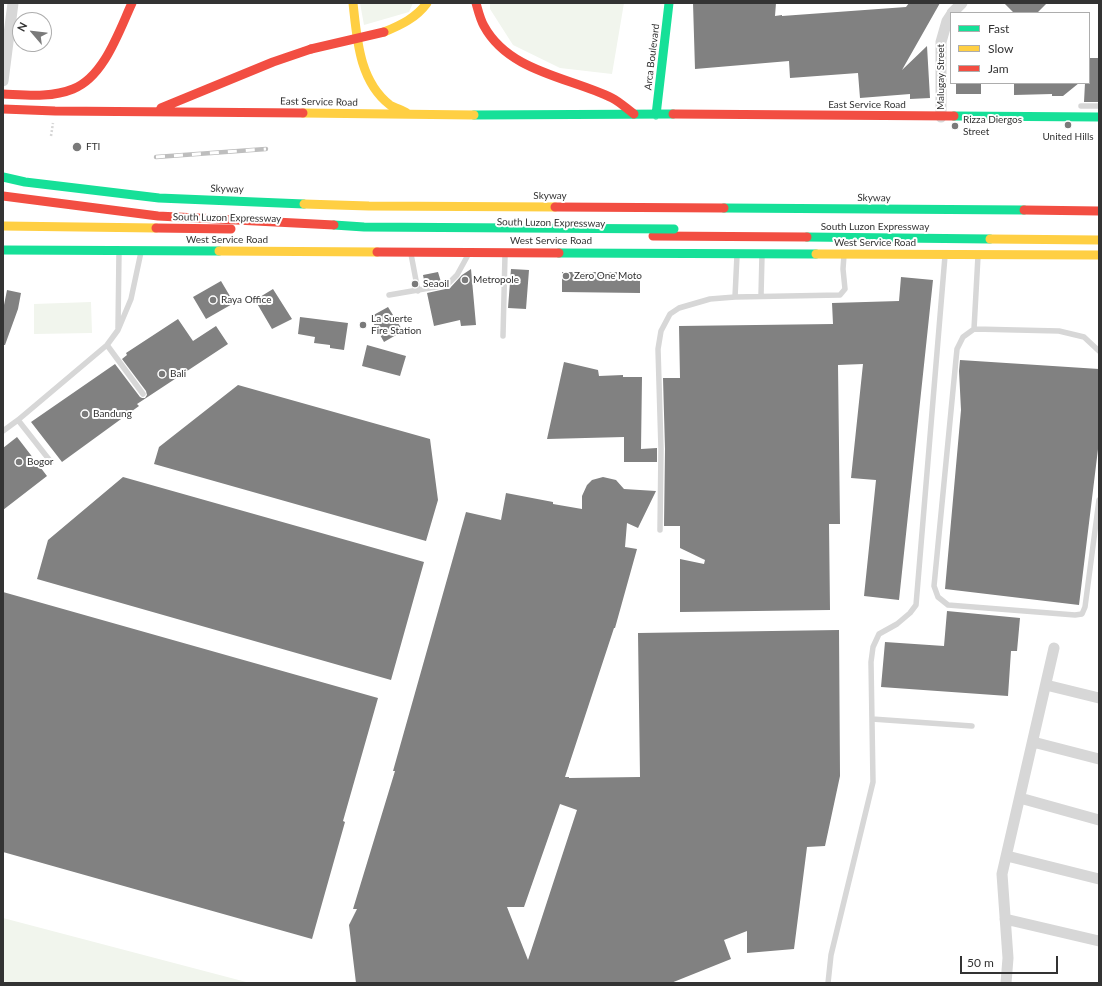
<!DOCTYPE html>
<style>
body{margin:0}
#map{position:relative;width:1102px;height:986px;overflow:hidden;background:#fff;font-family:Lato,sans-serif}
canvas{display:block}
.frame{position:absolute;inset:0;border:4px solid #333;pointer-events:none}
.legend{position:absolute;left:950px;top:12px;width:140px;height:72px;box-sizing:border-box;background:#fff;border:1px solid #adadad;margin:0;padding:5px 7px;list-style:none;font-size:12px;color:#333}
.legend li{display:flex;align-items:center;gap:8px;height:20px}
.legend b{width:20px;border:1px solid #adadad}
.north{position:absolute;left:12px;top:12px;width:40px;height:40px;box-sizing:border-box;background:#fff;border:1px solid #adadad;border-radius:50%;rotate:298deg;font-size:11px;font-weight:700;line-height:16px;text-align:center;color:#333}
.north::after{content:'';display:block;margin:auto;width:14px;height:18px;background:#7a7a7a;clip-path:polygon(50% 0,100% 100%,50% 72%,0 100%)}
.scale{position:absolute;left:960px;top:956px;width:98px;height:18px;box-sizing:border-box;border:2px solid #333;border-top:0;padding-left:5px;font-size:12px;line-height:14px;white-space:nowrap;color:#333;-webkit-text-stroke:3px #fff;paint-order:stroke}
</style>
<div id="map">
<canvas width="1102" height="986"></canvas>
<div class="frame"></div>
<ul class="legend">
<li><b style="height:5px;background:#16e098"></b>Fast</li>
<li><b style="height:5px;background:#ffcf43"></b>Slow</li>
<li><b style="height:5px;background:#f24e42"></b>Jam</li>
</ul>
<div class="north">N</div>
<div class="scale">50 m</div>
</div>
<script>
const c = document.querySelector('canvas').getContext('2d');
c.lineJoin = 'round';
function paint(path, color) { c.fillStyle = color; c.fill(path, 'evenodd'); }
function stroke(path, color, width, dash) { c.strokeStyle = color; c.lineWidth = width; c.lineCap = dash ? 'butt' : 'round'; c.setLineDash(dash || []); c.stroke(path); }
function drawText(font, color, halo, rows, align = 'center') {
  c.font = font + ' Lato,sans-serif'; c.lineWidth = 4; c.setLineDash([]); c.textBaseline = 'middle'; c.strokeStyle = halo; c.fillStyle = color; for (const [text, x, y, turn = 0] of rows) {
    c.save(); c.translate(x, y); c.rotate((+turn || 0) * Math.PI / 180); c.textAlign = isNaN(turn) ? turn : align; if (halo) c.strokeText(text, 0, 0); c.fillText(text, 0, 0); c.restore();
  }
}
paint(new Path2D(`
 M 360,3 L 413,3 L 409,12 L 364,25 Z
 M 490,3 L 624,3 L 612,74 L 560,68 L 513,45 L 490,9 Z
 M 91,302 L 92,333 L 34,334 L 34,304 Z
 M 3,918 L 250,983 L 3,983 Z`), '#f1f5ed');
paint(new Path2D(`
 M 693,3 L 776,3 L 775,16 L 782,15 L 782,16 L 906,7 L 909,3 L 940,3 L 902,70 L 927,46 L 930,98 L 910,99 L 910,94 L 860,98 L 858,73 L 790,78 L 789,61 L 695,69 Z
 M 1004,3 L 1047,3 L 1037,13 L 1014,13 Z
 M 1089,58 L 1099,58 L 1099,102 L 1084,102 L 1085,83 L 1089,83 Z
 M 956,83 L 981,83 L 981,94 L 956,94 Z
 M 1014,83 L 1079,83 L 1063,96 L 1052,96 L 1052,94 L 1014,95 Z
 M 471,269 L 476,325 L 461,326 L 460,320 L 434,326 L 427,293 L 450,288 L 462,275 Z
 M 511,269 L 529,270 L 526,309 L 508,308 Z
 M 438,272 L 441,282 L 425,285 L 423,275 Z
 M 562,272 L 640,272 L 640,293 L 562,292 Z
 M 901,277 L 933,280 L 899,600 L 864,596 L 876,480 L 851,478 L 863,364 L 838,365 L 840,524 L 829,524 L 830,610 L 680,612 L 680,559 L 704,564 L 705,560 L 680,548 L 680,526 L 664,526 L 665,449 L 663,378 L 680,378 L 679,326 L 833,324 L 832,303 L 899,301 Z
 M 221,281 L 234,303 L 206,319 L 193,297 Z
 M 273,289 L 292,319 L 272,329 L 255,300 Z
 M 7,290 L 21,293 L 18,309 L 5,345 L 3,345 L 3,310 Z
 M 388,307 L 403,331 L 384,342 L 370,317 Z
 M 300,317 L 348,323 L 344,350 L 330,348 L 330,345 L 314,343 L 315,337 L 298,334 Z
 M 178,319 L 193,341 L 216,326 L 228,344 L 137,404 L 139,406 L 62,462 L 31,422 L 115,364 L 140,397 L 142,398 L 145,398 L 147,395 L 146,391 L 122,359 L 127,355 L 126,353 Z
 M 367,345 L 406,356 L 400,376 L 362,366 Z
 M 960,360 L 1099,369 L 1099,441 L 1079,605 L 945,589 L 961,410 L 959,371 Z
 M 564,362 L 598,370 L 599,376 L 623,375 L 623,377 L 642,377 L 641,449 L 657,448 L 657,462 L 624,462 L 624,437 L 547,439 Z
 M 238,385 L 430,439 L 438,500 L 426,541 L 154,464 L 159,447 Z
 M 17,437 L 47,476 L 3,510 L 3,448 Z
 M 123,477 L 424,562 L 391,680 L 37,579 L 48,540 Z
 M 603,477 L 616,480 L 624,489 L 656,491 L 638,528 L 627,523 L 625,547 L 637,549 L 615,628 L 614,628 L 565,777 L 569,777 L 569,778 L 640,777 L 638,633 L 839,630 L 840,776 L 825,846 L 807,847 L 794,949 L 747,953 L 747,931 L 724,940 L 731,959 L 671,983 L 356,983 L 349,925 L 357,909 L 353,909 L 395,771 L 393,771 L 466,512 L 501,520 L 506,493 L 553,502 L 553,504 L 582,509 L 582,496 L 587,485 L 592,480 ZM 560,804 L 577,810 L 528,960 L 507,907 L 524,907 Z
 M 3,592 L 378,698 L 343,821 L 345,822 L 312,939 L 3,852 Z
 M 947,611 L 1020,618 L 1017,651 L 1011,651 L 1008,696 L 881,687 L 885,642 L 944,646 Z`), '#818181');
stroke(new Path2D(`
 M 51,136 L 53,123`), '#d6d6d6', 2.5, [2, 2]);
stroke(new Path2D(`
 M 1081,106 L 1099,106
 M 411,254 L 418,291
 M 389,295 L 447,285 L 457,275 L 468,255
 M 761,296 L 762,255
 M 735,297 L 737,255
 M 118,328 L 119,252
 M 974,329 L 978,256
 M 503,336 L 505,255
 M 107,345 L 143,394
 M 1099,351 L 1084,337 L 1059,331 L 974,329 L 963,337 L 957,349 L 934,586 L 938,597 L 948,605 L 1075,615 L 1082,614 L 1085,607 L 1099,500
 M 18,420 L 51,462
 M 3,431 L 18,420 L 107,345 L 118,330 L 131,299 L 141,252
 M 660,530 L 661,449 L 658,349 L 661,331 L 670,314 L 679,308 L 710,299 L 735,297 L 840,295 L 845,289 L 843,269 L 844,255
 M 872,719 L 972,726
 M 828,983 L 831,955 L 873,782 L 871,662 L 873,647 L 879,634 L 897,624 L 910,613 L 916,605 L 945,256`), '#d7d7d7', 5.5);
stroke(new Path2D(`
 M 952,13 L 962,3
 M 3,81 L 13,3
 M 941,117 L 941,42 L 947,21 L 951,15
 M 1046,685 L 1099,698
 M 1033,742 L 1099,759
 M 1020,798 L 1099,820
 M 1007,856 L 1099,879
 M 1005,919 L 1099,941
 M 1006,983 L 1008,958 L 1002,874 L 1054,648`), '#d7d7d7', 11);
stroke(new Path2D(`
 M 474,115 L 673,114
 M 656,115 L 669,3
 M 954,116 L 1099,117
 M 807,237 L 990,239
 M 3,250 L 219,251
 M 559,253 L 816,254`), '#16e098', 9);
stroke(new Path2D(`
 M 353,3 C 357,39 359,81 390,105 C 395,108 402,110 407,113
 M 384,32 C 401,25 416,18 427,3
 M 303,113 L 474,115
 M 3,226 L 156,228
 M 990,239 L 1099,240
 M 219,251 L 377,252
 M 816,254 L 1099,255`), '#ffcf43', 9);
stroke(new Path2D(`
 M 476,3 C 478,10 480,19 484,26 C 509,72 569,77 612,98 C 620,102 627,109 634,114
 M 3,94 C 26,95 51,98 73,89 C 104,77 119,31 132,3
 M 161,108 L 273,62 L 311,49
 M 3,109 L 55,111 L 303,113
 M 673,114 L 954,116
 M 156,228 L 231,229
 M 653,236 L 807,237
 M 377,252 L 559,253`), '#f24e42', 9);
const rail = new Path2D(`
 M 156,157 L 266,149`);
stroke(rail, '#bebebe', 4.5);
stroke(rail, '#fff', 3, [9]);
stroke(new Path2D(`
 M 3,177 L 25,182 L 159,198 L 304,204
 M 724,208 L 1024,210
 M 334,225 L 364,227 L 674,229`), '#16e098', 9);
stroke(new Path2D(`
 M 304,204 L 369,206 L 555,207`), '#ffcf43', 9);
stroke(new Path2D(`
 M 311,49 L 384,32
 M 3,196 L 158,216 L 334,225
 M 555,207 L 724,208
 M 1024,210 L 1099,211`), '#f24e42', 9);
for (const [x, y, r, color] of [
 [1068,125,4,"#7a7a7a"],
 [955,126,4,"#7a7a7a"],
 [77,147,5,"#7a7a7a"],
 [566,276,4,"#7a7a7a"],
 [465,280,4,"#7a7a7a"],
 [415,284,4,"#7a7a7a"],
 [213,300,4,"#7a7a7a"],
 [363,325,4,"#7a7a7a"],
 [162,374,4,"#7a7a7a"],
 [85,414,4,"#7a7a7a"],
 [19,462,4,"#7a7a7a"]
]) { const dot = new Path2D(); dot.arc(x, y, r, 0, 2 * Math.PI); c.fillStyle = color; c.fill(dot); stroke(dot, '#fff', 1.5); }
drawText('10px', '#333', '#fff', [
 ["Arca Boulevard",652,57,-83],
 ["Malugay Street",941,77,-90],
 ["East Service Road",319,102,1],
 ["East Service Road",867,105],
 ["Skyway",227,189,2],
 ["Skyway",550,196],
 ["Skyway",874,198,1],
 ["South Luzon Expressway",227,218,1],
 ["South Luzon Expressway",551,223,1],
 ["South Luzon Expressway",875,227],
 ["West Service Road",227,240],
 ["West Service Road",551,241],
 ["West Service Road",875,243]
]);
drawText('10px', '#333', '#fff', [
 ["Rizza Diergos",963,120],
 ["Street",963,132],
 ["United Hills",1068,137,"center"],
 ["FTI",86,147],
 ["Zero One Moto",574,276],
 ["Metropole",473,280],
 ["Seaoil",423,284],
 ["Raya Office",221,300],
 ["La Suerte",371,319],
 ["Fire Station",371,331],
 ["Bali",170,374],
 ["Bandung",93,414],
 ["Bogor",27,462]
], 'left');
</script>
